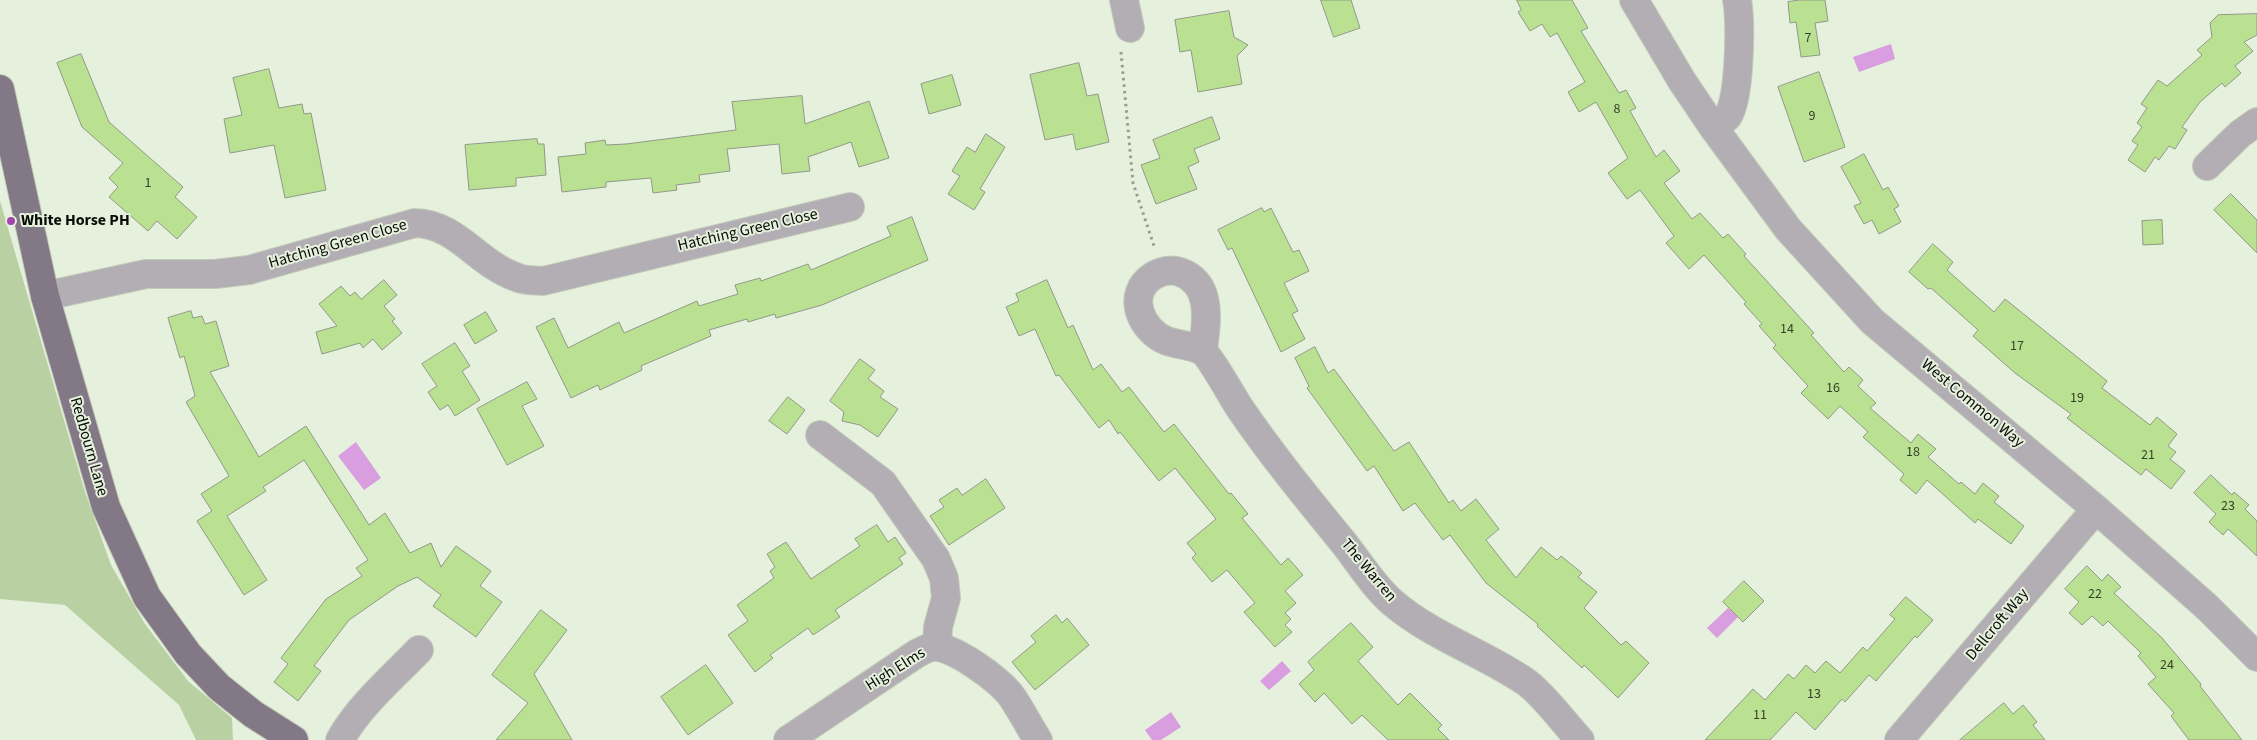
<!DOCTYPE html>
<style>
body{margin:0}
canvas{display:block;background:#e6f1dd}
</style>
<canvas width="2257" height="740"></canvas>
<script>
const c = document.querySelector('canvas').getContext('2d');
c.lineJoin = 'round';
function paint(path, color) { c.fillStyle = color; c.fill(path, 'evenodd'); }
function stroke(path, color, width, dash) { c.strokeStyle = color; c.lineWidth = width; c.lineCap = dash ? 'butt' : 'round'; c.setLineDash(dash || []); c.stroke(path); }
function drawText(font, color, halo, rows, align = 'center') {
  c.font = font + ' "Source Sans 3",sans-serif'; c.lineWidth = 4; c.setLineDash([]); c.textBaseline = 'middle'; c.strokeStyle = halo; c.fillStyle = color; for (const [text, x, y, turn = 0] of rows) {
    c.save(); c.translate(x, y); c.rotate((+turn || 0) * Math.PI / 180); c.textAlign = isNaN(turn) ? turn : align; if (halo) c.strokeText(text, 0, 0); c.fillText(text, 0, 0); c.restore();
  }
}
paint(new Path2D(`
 M 0,201 L 85,492 L 111,565 L 145,624 L 188,681 L 232,718 L 233,740 L 196,740 L 179,705 L 65,605 L 0,599 Z`), '#b9d0a3');
paint(new Path2D(`
 M 1891,44 L 1895,59 L 1859,72 L 1853,57 Z
 M 356,442 L 381,478 L 364,490 L 338,456 Z
 M 1728,608 L 1738,617 L 1717,638 L 1707,628 Z
 M 1282,661 L 1291,671 L 1269,690 L 1260,681 Z
 M 1171,712 L 1181,727 L 1161,740 L 1152,740 L 1145,730 Z`), '#d89ee0');
const building = new Path2D(`
 M 1321,0 L 1351,0 L 1360,28 L 1334,37 Z
 M 1517,0 L 1572,0 L 1588,28 L 1581,31 L 1619,93 L 1626,90 L 1636,108 L 1630,111 L 1656,157 L 1664,150 L 1680,171 L 1664,183 L 1692,219 L 1700,213 L 1723,238 L 1728,234 L 1746,254 L 1744,256 L 1814,333 L 1811,335 L 1844,372 L 1849,367 L 1863,380 L 1858,386 L 1876,403 L 1870,408 L 1911,443 L 1918,434 L 1936,449 L 1928,457 L 1959,484 L 1961,482 L 1975,494 L 1983,483 L 1999,496 L 1994,502 L 2024,526 L 2011,544 L 1978,519 L 1975,523 L 1927,480 L 1916,494 L 1900,480 L 1904,474 L 1863,437 L 1868,432 L 1840,406 L 1828,419 L 1801,393 L 1808,386 L 1773,348 L 1776,345 L 1759,326 L 1762,324 L 1744,304 L 1746,302 L 1704,255 L 1689,269 L 1666,243 L 1674,236 L 1640,190 L 1627,199 L 1608,173 L 1628,158 L 1596,102 L 1579,112 L 1568,92 L 1585,82 L 1557,33 L 1550,37 L 1542,24 L 1530,31 L 1518,12 L 1521,10 Z
 M 1800,0 L 1825,0 L 1828,21 L 1815,23 L 1820,55 L 1801,57 L 1796,22 L 1790,23 L 1788,2 Z
 M 1229,11 L 1234,37 L 1248,45 L 1237,56 L 1242,84 L 1198,92 L 1191,50 L 1180,52 L 1175,20 Z
 M 2257,14 L 2257,35 L 2244,42 L 2253,51 L 2235,66 L 2241,73 L 2225,87 L 2222,83 L 2200,102 L 2182,127 L 2187,130 L 2175,149 L 2169,146 L 2159,160 L 2155,157 L 2145,172 L 2128,160 L 2138,145 L 2132,141 L 2142,127 L 2137,123 L 2147,108 L 2141,104 L 2158,80 L 2167,86 L 2202,55 L 2197,50 L 2212,37 L 2210,23 L 2218,15 Z
 M 81,54 L 109,122 L 183,187 L 175,197 L 197,217 L 177,239 L 157,221 L 148,231 L 109,197 L 118,187 L 109,178 L 123,163 L 82,127 L 57,63 Z
 M 1079,63 L 1087,96 L 1098,94 L 1109,142 L 1076,150 L 1073,134 L 1045,140 L 1030,75 Z
 M 269,69 L 279,108 L 302,104 L 304,114 L 311,113 L 326,190 L 285,198 L 274,145 L 230,153 L 224,119 L 242,115 L 233,78 Z
 M 1819,72 L 1845,147 L 1804,162 L 1778,87 Z
 M 952,75 L 961,105 L 929,114 L 921,84 Z
 M 802,96 L 805,124 L 869,101 L 889,158 L 859,167 L 851,142 L 808,157 L 810,171 L 782,174 L 779,144 L 727,149 L 730,171 L 699,175 L 700,182 L 676,185 L 677,190 L 653,193 L 651,178 L 606,182 L 606,187 L 562,192 L 558,157 L 586,154 L 585,143 L 605,140 L 606,145 L 626,144 L 736,130 L 732,102 Z
 M 1212,117 L 1220,139 L 1194,149 L 1199,162 L 1188,167 L 1197,189 L 1156,204 L 1141,165 L 1160,158 L 1153,140 Z
 M 986,134 L 1005,147 L 980,189 L 985,192 L 974,210 L 948,194 L 960,176 L 952,171 L 967,147 L 975,152 Z
 M 537,139 L 538,144 L 544,144 L 546,175 L 516,178 L 516,186 L 469,190 L 465,145 Z
 M 1864,154 L 1883,190 L 1888,187 L 1899,206 L 1894,209 L 1901,222 L 1879,234 L 1872,220 L 1864,224 L 1854,206 L 1861,203 L 1841,167 Z
 M 2231,194 L 2257,220 L 2257,253 L 2214,210 Z
 M 1262,208 L 1264,212 L 1271,208 L 1293,252 L 1299,250 L 1309,271 L 1284,283 L 1298,311 L 1292,314 L 1305,339 L 1281,352 L 1232,248 L 1228,250 L 1218,230 Z
 M 912,217 L 928,260 L 822,305 L 776,318 L 775,314 L 748,322 L 747,319 L 709,330 L 711,336 L 641,366 L 642,370 L 600,390 L 598,385 L 571,398 L 536,327 L 554,318 L 568,348 L 619,322 L 624,333 L 697,301 L 699,306 L 738,294 L 735,285 L 760,278 L 761,281 L 808,264 L 811,270 L 891,236 L 887,227 Z
 M 2162,220 L 2163,244 L 2143,245 L 2142,221 Z
 M 1933,244 L 1953,262 L 1947,270 L 1994,312 L 2005,299 L 2107,381 L 2102,388 L 2150,425 L 2157,417 L 2177,434 L 2168,446 L 2176,452 L 2170,459 L 2185,471 L 2171,489 L 2146,469 L 2141,475 L 2067,418 L 2071,414 L 2015,373 L 1973,336 L 1978,330 L 1931,288 L 1928,289 L 1909,272 Z
 M 384,280 L 397,295 L 384,306 L 395,319 L 392,321 L 402,333 L 382,350 L 373,339 L 363,348 L 360,343 L 322,354 L 316,332 L 337,326 L 319,304 L 341,286 L 350,296 L 355,292 L 361,299 Z
 M 1047,280 L 1068,328 L 1073,325 L 1093,370 L 1101,364 L 1122,392 L 1129,387 L 1164,432 L 1174,424 L 1229,494 L 1231,493 L 1248,514 L 1242,518 L 1281,565 L 1288,558 L 1303,575 L 1285,591 L 1296,603 L 1285,613 L 1291,619 L 1285,625 L 1292,632 L 1275,647 L 1244,612 L 1255,603 L 1227,570 L 1212,582 L 1192,558 L 1196,554 L 1187,543 L 1216,519 L 1175,468 L 1159,481 L 1120,432 L 1118,434 L 1109,420 L 1099,428 L 1059,375 L 1056,376 L 1035,329 L 1019,336 L 1006,307 L 1019,301 L 1016,294 Z
 M 191,311 L 193,318 L 202,316 L 205,324 L 216,321 L 229,366 L 210,372 L 259,457 L 306,426 L 369,525 L 385,513 L 410,553 L 431,543 L 441,567 L 456,546 L 491,571 L 480,586 L 502,602 L 476,637 L 433,606 L 441,595 L 417,577 L 398,586 L 349,620 L 314,666 L 321,671 L 298,701 L 274,682 L 288,664 L 281,658 L 326,599 L 362,576 L 356,568 L 368,560 L 304,460 L 263,487 L 266,491 L 227,516 L 267,580 L 244,595 L 197,521 L 212,511 L 201,494 L 229,476 L 186,402 L 195,396 L 184,356 L 180,358 L 168,318 Z
 M 486,312 L 497,331 L 475,344 L 464,325 Z
 M 455,343 L 470,366 L 462,371 L 480,400 L 455,416 L 448,405 L 440,410 L 428,392 L 437,386 L 422,364 Z
 M 1315,347 L 1328,373 L 1334,369 L 1394,451 L 1409,442 L 1449,503 L 1453,500 L 1461,511 L 1476,499 L 1499,529 L 1486,540 L 1516,578 L 1541,547 L 1557,560 L 1561,556 L 1582,573 L 1578,577 L 1597,592 L 1584,608 L 1621,645 L 1626,641 L 1649,663 L 1618,698 L 1584,665 L 1582,668 L 1537,626 L 1538,624 L 1486,583 L 1450,535 L 1443,540 L 1415,503 L 1403,511 L 1374,466 L 1367,471 L 1307,388 L 1309,386 L 1295,358 Z
 M 860,359 L 875,370 L 868,379 L 884,391 L 880,397 L 898,409 L 878,437 L 860,425 L 842,421 L 844,412 L 830,401 Z
 M 527,382 L 537,399 L 522,406 L 544,446 L 507,465 L 477,409 Z
 M 788,397 L 805,410 L 787,434 L 769,421 Z
 M 2211,475 L 2232,495 L 2234,492 L 2249,505 L 2245,509 L 2257,521 L 2257,556 L 2228,529 L 2223,535 L 2209,522 L 2216,514 L 2194,493 Z
 M 986,479 L 1005,508 L 949,545 L 930,516 L 944,507 L 939,500 L 957,488 L 962,495 Z
 M 877,525 L 888,542 L 895,537 L 906,553 L 899,558 L 903,564 L 835,610 L 840,617 L 813,635 L 808,628 L 770,655 L 773,658 L 755,672 L 728,635 L 748,621 L 737,605 L 774,578 L 770,571 L 775,567 L 767,554 L 786,542 L 811,579 L 860,546 L 855,539 Z
 M 2087,566 L 2102,581 L 2108,574 L 2121,587 L 2114,593 L 2162,638 L 2201,684 L 2200,686 L 2242,740 L 2189,740 L 2171,716 L 2174,713 L 2148,684 L 2156,677 L 2138,656 L 2141,653 L 2108,621 L 2103,626 L 2092,616 L 2082,625 L 2069,613 L 2079,602 L 2065,589 Z
 M 1744,581 L 1764,601 L 1743,622 L 1723,602 Z
 M 1906,597 L 1933,620 L 1917,638 L 1915,636 L 1876,681 L 1869,675 L 1845,702 L 1842,699 L 1815,730 L 1796,712 L 1770,740 L 1705,740 L 1753,689 L 1765,700 L 1788,674 L 1794,679 L 1806,665 L 1815,673 L 1826,661 L 1840,673 L 1863,647 L 1867,651 L 1895,619 L 1890,615 Z
 M 541,610 L 567,630 L 534,674 L 572,740 L 496,740 L 528,703 L 492,675 Z
 M 1056,615 L 1062,623 L 1067,618 L 1089,645 L 1035,690 L 1012,662 L 1036,642 L 1031,636 Z
 M 1351,623 L 1373,647 L 1358,661 L 1398,705 L 1410,693 L 1442,725 L 1438,729 L 1449,740 L 1388,740 L 1362,715 L 1352,724 L 1324,693 L 1315,702 L 1299,684 L 1314,670 L 1308,662 Z
 M 706,665 L 733,703 L 688,735 L 661,697 Z
 M 2004,703 L 2013,714 L 2023,705 L 2037,722 L 2033,725 L 2045,740 L 1960,740 Z`);
paint(building, '#bae192');
stroke(building, '#909988', 1);
const minor = new Path2D(`
 M 1124,0 L 1130,28
 M 1634,0 L 1682,81 L 1713,127 L 1788,229 L 1872,321 L 2096,509 L 2207,607 L 2257,657
 M 1713,127 C 1718,124 1725,120 1728,116 C 1740,99 1741,21 1737,0
 M 2207,166 L 2240,134 L 2257,122
 M 45,296 L 146,274 L 215,274 L 249,270 L 415,223 C 457,224 478,264 516,277 C 524,281 533,280 543,281 L 850,207
 M 1203,351 C 1206,323 1214,284 1180,272 C 1171,269 1161,271 1153,276 C 1125,294 1141,331 1167,341 C 1178,345 1192,345 1202,351 C 1209,355 1232,396 1239,407 C 1271,454 1307,498 1343,542 C 1359,562 1374,587 1393,603 C 1433,637 1484,653 1526,682 C 1543,694 1565,724 1580,740
 M 820,435 L 883,483 L 936,559 L 944,578 L 946,598 L 938,627 L 937,647
 M 340,740 C 359,706 392,678 419,650
 M 788,740 L 916,654 C 922,651 930,646 937,647 C 958,650 996,678 1009,693 C 1020,707 1028,725 1038,740
 M 1899,740 L 2096,509`);
const major = new Path2D(`
 M 0,89 L 45,296 L 106,507 L 147,597 L 188,654 L 219,687 L 253,714 L 294,740`);
stroke(minor, '#c3ccbb', 30);
stroke(major, '#c3ccbb', 30);
stroke(new Path2D(`
 M 1121,52 L 1133,183 L 1155,249`), '#959d8e', 3, [2.5, 4]);
stroke(minor, '#b3adb4', 28);
stroke(major, '#837885', 28);
for (const [x, y, r, color] of [
 [11,221,5,"#a245af"]
]) { const dot = new Path2D(); dot.arc(x, y, r, 0, 2 * Math.PI); c.fillStyle = color; c.fill(dot); stroke(dot, '#e6f1dd', 2); }
drawText('14px', '#35412a', null, [
 ["7",1808,39],
 ["8",1617,110],
 ["9",1812,117],
 ["1",148,184],
 ["14",1787,330],
 ["17",2017,347],
 ["16",1833,389],
 ["19",2077,399],
 ["18",1913,453],
 ["21",2148,456],
 ["23",2228,507],
 ["22",2095,595],
 ["24",2167,666],
 ["13",1814,695],
 ["11",1760,716]
]);
drawText('bold 16px', '#090c07', '#e6f1dd', [
 ["White Horse PH",21,221]
], 'left');
drawText('16px', '#090c07', '#e6f1dd', [
 ["Hatching Green Close",748,231,-13],
 ["Hatching Green Close",338,245,-16],
 ["West Common Way",1972,404,40],
 ["Redbourn Lane",88,447,74],
 ["The Warren",1368,571,50],
 ["Dellcroft Way",1998,625,-50],
 ["High Elms",896,670,-32]
]);
</script>
